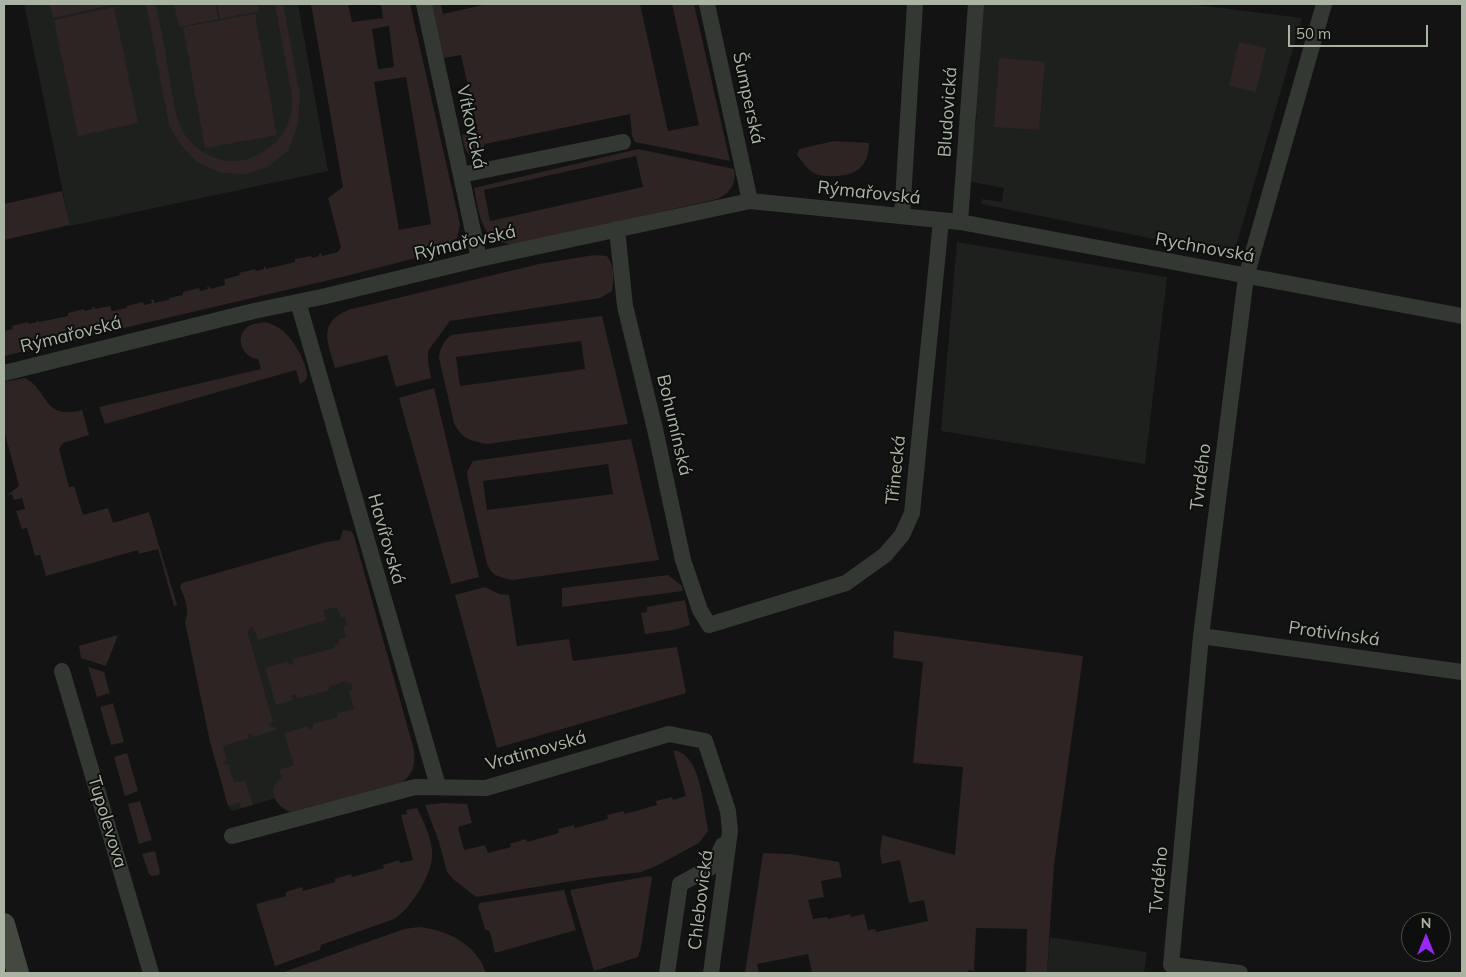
<!DOCTYPE html>
<meta charset="utf-8">
<style>
body{margin:0}
#map{position:relative;width:1466px;height:977px;overflow:hidden;background:#121312;font-family:Mulish,sans-serif}
canvas{display:block}
.frame{position:absolute;inset:0;border:5px solid #aab4a3;pointer-events:none}
.north{position:absolute;left:1401px;top:912px;width:50px;height:50px;box-sizing:border-box;background:#0d0e0d;border:1px solid #4c5049;border-radius:50%;rotate:0deg;font-size:14px;font-weight:700;line-height:20px;text-align:center;color:#aab4a3}
.north::after{content:'';display:block;margin:auto;width:18px;height:22px;background:#9927f6;clip-path:polygon(50% 0,100% 100%,50% 72%,0 100%)}
.scale{position:absolute;left:1288px;top:25px;width:140px;height:22px;box-sizing:border-box;border:2px solid #aab4a3;border-top:0;padding-left:6px;font-size:15px;line-height:18px;white-space:nowrap;color:#aab4a3;-webkit-text-stroke:4px #0d0e0d;paint-order:stroke}
</style>
<div id="map">
<canvas width="1466" height="977"></canvas>
<div class="frame"></div>
<div class="north">N</div>
<div class="scale">50 m</div>
</div>
<script>
const c = document.querySelector('canvas').getContext('2d');
c.lineJoin = 'round';
function paint(path, color) { c.fillStyle = color; c.fill(path, 'evenodd'); }
function stroke(path, color, width, dash) { c.strokeStyle = color; c.lineWidth = width; c.lineCap = dash ? 'butt' : 'round'; c.setLineDash(dash || []); c.stroke(path); }
function drawText(font, color, halo, rows, align = 'center') {
  c.font = font + ' Mulish,sans-serif'; c.lineWidth = 4; c.setLineDash([]); c.textBaseline = 'middle'; c.strokeStyle = halo; c.fillStyle = color; for (const [text, x, y, turn = 0] of rows) {
    c.save(); c.translate(x, y); c.rotate((+turn || 0) * Math.PI / 180); c.textAlign = isNaN(turn) ? turn : align; if (halo) c.strokeText(text, 0, 0); c.fillText(text, 0, 0); c.restore();
  }
}
paint(new Path2D(`
 M 24,4 L 298,4 L 328,171 L 70,226 Z
 M 978,4 L 1189,4 L 1302,18 L 1236,246 L 1227,251 L 1194,247 L 981,204 L 982,199 L 1002,202 L 1004,188 L 967,181 L 977,115 L 971,114 Z
 M 957,242 L 1167,277 L 1145,464 L 941,431 Z
 M 338,578 L 397,762 L 232,811 L 228,806 L 188,615 Z
 M 1050,937 L 1147,952 L 1144,973 L 1047,973 Z`), '#1e201e');
paint(new Path2D(`
 M 50,4 L 115,4 L 53,18 Z
 M 146,4 L 156,4 C 161,27 165,51 169,75 C 173,96 174,122 189,140 C 199,153 222,164 239,161 C 271,155 294,131 292,97 C 291,85 287,72 285,60 C 282,41 278,22 275,4 L 283,4 L 300,95 L 298,123 L 289,150 L 268,167 L 246,174 L 221,173 L 197,162 L 180,144 L 169,125 Z
 M 174,4 L 215,4 L 218,19 L 179,27 Z
 M 217,4 L 258,4 L 259,11 L 220,19 Z
 M 311,4 L 348,4 L 352,22 L 383,18 L 381,4 L 410,4 L 460,224 L 457,238 L 443,251 L 342,277 L 4,356 L 4,331 L 13,329 L 12,326 L 28,322 L 29,324 L 37,322 L 37,320 L 39,322 L 68,316 L 68,313 L 84,309 L 85,311 L 93,309 L 92,307 L 94,307 L 95,309 L 110,306 L 112,311 L 127,308 L 127,306 L 143,302 L 144,305 L 152,303 L 151,300 L 154,300 L 154,303 L 169,300 L 169,298 L 183,295 L 183,292 L 199,288 L 200,291 L 208,289 L 207,287 L 209,286 L 210,289 L 225,285 L 224,276 L 225,279 L 240,275 L 239,273 L 255,269 L 256,271 L 264,269 L 264,267 L 265,266 L 266,269 L 295,262 L 295,259 L 311,256 L 312,258 L 319,256 L 319,254 L 321,253 L 322,256 L 338,252 L 341,247 L 328,198 L 343,187 ZM 389,26 L 394,67 L 378,69 L 372,29 ZM 406,77 L 431,224 L 399,230 L 374,82 Z
 M 432,4 L 441,4 L 443,14 L 487,4 L 640,4 L 668,131 L 699,125 L 672,4 L 694,4 L 730,161 L 635,142 L 632,136 L 630,114 L 485,144 L 480,159 C 466,158 464,146 462,135 L 478,131 L 461,55 L 444,58 Z
 M 114,7 L 138,123 L 78,136 L 54,20 Z
 M 255,14 L 277,135 L 205,148 L 183,27 Z
 M 1239,42 L 1266,48 L 1256,92 L 1229,86 Z
 M 999,58 L 1045,62 L 1039,130 L 994,127 Z
 M 834,141 L 869,143 C 869,167 855,177 831,176 C 827,176 820,176 816,174 C 808,171 802,161 797,155 L 799,149 Z
 M 638,149 L 734,169 C 737,183 730,194 717,199 L 520,244 C 481,247 480,217 474,188 ZM 636,156 L 643,187 L 490,221 L 484,190 Z
 M 62,191 L 70,225 L 4,240 L 4,204 Z
 M 594,255 L 607,256 C 615,267 614,277 612,291 L 600,298 L 450,321 L 428,351 L 428,361 L 431,378 L 396,387 L 387,355 L 335,368 C 328,343 317,323 348,310 L 539,264 Z
 M 602,316 L 628,424 L 487,444 C 472,441 461,439 454,423 L 439,358 C 440,348 443,342 451,335 ZM 581,341 L 585,369 L 460,386 L 456,357 Z
 M 266,322 C 272,324 278,327 283,331 C 293,339 307,363 307,375 C 307,380 304,382 300,384 L 296,370 L 105,424 L 99,407 L 261,369 L 258,359 C 242,358 233,335 249,326 C 254,323 260,323 266,322 Z
 M 24,378 C 49,388 41,421 82,410 L 89,435 L 63,443 L 59,449 L 69,487 L 74,486 L 83,515 L 108,508 L 113,523 L 149,512 L 177,605 L 174,606 L 158,549 L 139,554 L 138,550 L 46,576 L 40,555 L 35,556 L 27,528 L 22,529 L 16,511 L 25,509 L 22,498 L 14,500 L 12,494 L 6,496 L 19,486 L 4,430 L 4,382 Z
 M 434,388 L 479,577 L 451,584 L 399,398 Z
 M 631,439 L 659,560 L 512,580 C 499,577 492,576 487,564 L 468,481 L 467,472 L 473,461 ZM 608,464 L 613,494 L 487,510 L 483,481 Z
 M 343,530 L 351,531 L 354,536 L 414,750 C 415,764 414,772 403,782 L 290,812 C 279,807 273,800 273,788 L 277,781 L 282,778 L 279,770 L 294,765 L 284,733 L 308,726 L 309,729 L 313,729 L 313,724 L 338,717 L 337,713 L 354,709 L 349,691 L 353,689 L 351,683 L 347,684 L 346,681 L 329,686 L 329,690 L 297,699 L 296,695 L 292,695 L 293,700 L 276,705 L 265,668 L 288,661 L 289,665 L 293,664 L 293,659 L 335,648 L 334,641 L 335,645 L 339,644 L 339,639 L 346,637 L 343,626 L 347,625 L 345,617 L 341,618 L 337,607 L 323,610 L 326,620 L 258,640 L 254,628 L 251,627 L 250,629 L 247,630 L 273,722 L 269,723 L 270,727 L 275,727 L 276,730 L 253,737 L 251,733 L 248,734 L 249,738 L 223,746 L 227,760 L 224,761 L 225,765 L 228,764 L 234,783 L 245,780 L 253,805 L 241,808 L 239,802 L 228,806 L 210,742 L 185,622 C 190,610 185,599 180,587 L 182,583 L 326,542 L 340,540 Z
 M 668,575 L 682,586 L 683,591 L 562,607 L 562,588 Z
 M 485,587 L 499,594 L 509,595 L 517,646 L 569,639 L 573,661 L 677,647 L 686,693 L 497,748 L 455,595 Z
 M 685,600 L 690,625 L 674,630 L 645,634 L 641,613 L 647,612 L 647,607 Z
 M 894,631 L 1083,656 L 1054,865 L 1047,973 L 1026,973 L 1027,929 L 976,928 L 974,971 L 968,970 L 968,973 L 812,973 L 808,954 L 757,964 L 759,973 L 745,973 L 763,853 L 791,854 L 839,862 L 842,877 L 821,881 L 824,897 L 808,900 L 813,919 L 827,917 L 828,919 L 850,914 L 851,917 L 864,914 L 868,930 L 875,929 L 876,932 L 928,921 L 924,900 L 909,903 L 900,860 L 882,864 L 880,853 L 882,835 L 955,855 L 963,767 L 913,763 L 923,662 L 893,658 Z
 M 118,635 L 106,666 L 81,658 L 79,646 Z
 M 88,667 L 104,672 L 110,693 L 97,697 Z
 M 113,703 L 124,742 L 111,745 L 100,707 Z
 M 673,750 C 700,753 703,802 707,824 L 708,831 L 699,843 L 658,865 L 641,872 L 590,878 L 476,897 L 453,879 L 447,872 L 439,842 L 425,805 L 443,803 L 467,804 L 472,823 L 458,827 L 464,850 L 485,845 L 488,853 L 511,847 L 510,844 L 526,839 L 527,842 L 559,833 L 558,829 L 574,825 L 575,828 L 608,819 L 607,815 L 623,811 L 625,814 L 657,805 L 656,801 L 672,797 L 673,800 L 686,796 Z
 M 127,753 L 138,791 L 125,796 L 114,757 Z
 M 140,801 L 152,840 L 139,844 L 128,804 Z
 M 417,808 C 423,820 430,835 432,849 C 435,871 412,908 394,919 L 321,945 L 320,950 L 275,966 L 256,904 L 286,896 L 286,892 L 302,887 L 303,891 L 335,882 L 335,879 L 351,874 L 352,877 L 384,868 L 383,865 L 399,860 L 400,863 L 413,860 L 401,815 L 407,814 L 406,810 Z
 M 155,851 L 160,872 L 159,875 L 152,876 L 149,874 L 142,854 Z
 M 650,876 L 652,878 L 641,947 L 638,957 L 594,971 L 570,890 Z
 M 564,890 L 576,930 L 495,953 L 490,932 L 485,929 L 478,906 L 480,903 Z
 M 419,927 C 447,930 477,944 486,973 L 281,973 L 404,929 Z`), '#2e2424');
stroke(new Path2D(`
 M 424,4 L 479,259
 M 707,4 L 750,201
 M 461,175 L 623,142
 M 902,216 L 915,4
 M 960,222 L 976,4
 M 617,229 L 625,306 L 655,429 L 683,560 L 700,610 L 709,625 L 846,583 L 885,555 L 902,535 L 912,513 L 941,221
 M 298,302 L 438,786
 M 4,373 L 254,311 L 326,296 L 479,259 L 750,201 L 960,222 L 1462,316
 M 1201,636 L 1462,672
 M 62,671 L 151,973
 M 232,836 L 415,787 L 486,788 L 669,734 L 705,741 L 728,811 L 730,831 L 711,973
 M 667,973 L 680,884 L 713,866 L 723,845
 M 1240,973 L 1171,965 L 1173,943 L 1201,636 L 1246,277 L 1324,4`), '#343833', 16);
stroke(new Path2D(`
 M 4,924 L 18,973`), '#434841', 22);
drawText('18px', '#aab4a3', '#0d0e0d', [
 ["Šumperská",748,98,78],
 ["Bludovická",948,112,-86],
 ["Vítkovická",471,127,78],
 ["Rýmařovská",869,193,6],
 ["Rýmařovská",465,243,-13],
 ["Rychnovská",1205,248,10],
 ["Rýmařovská",71,335,-14],
 ["Bohumínská",674,425,77],
 ["Třinecká",896,470,-84],
 ["Tvrdého",1201,477,-83],
 ["Havířovská",386,539,74],
 ["Protivínská",1334,634,8],
 ["Vratimovská",536,751,-16],
 ["Tupolevova",107,822,73],
 ["Tvrdého",1159,880,-85],
 ["Chlebovická",701,900,-83]
]);
</script>
